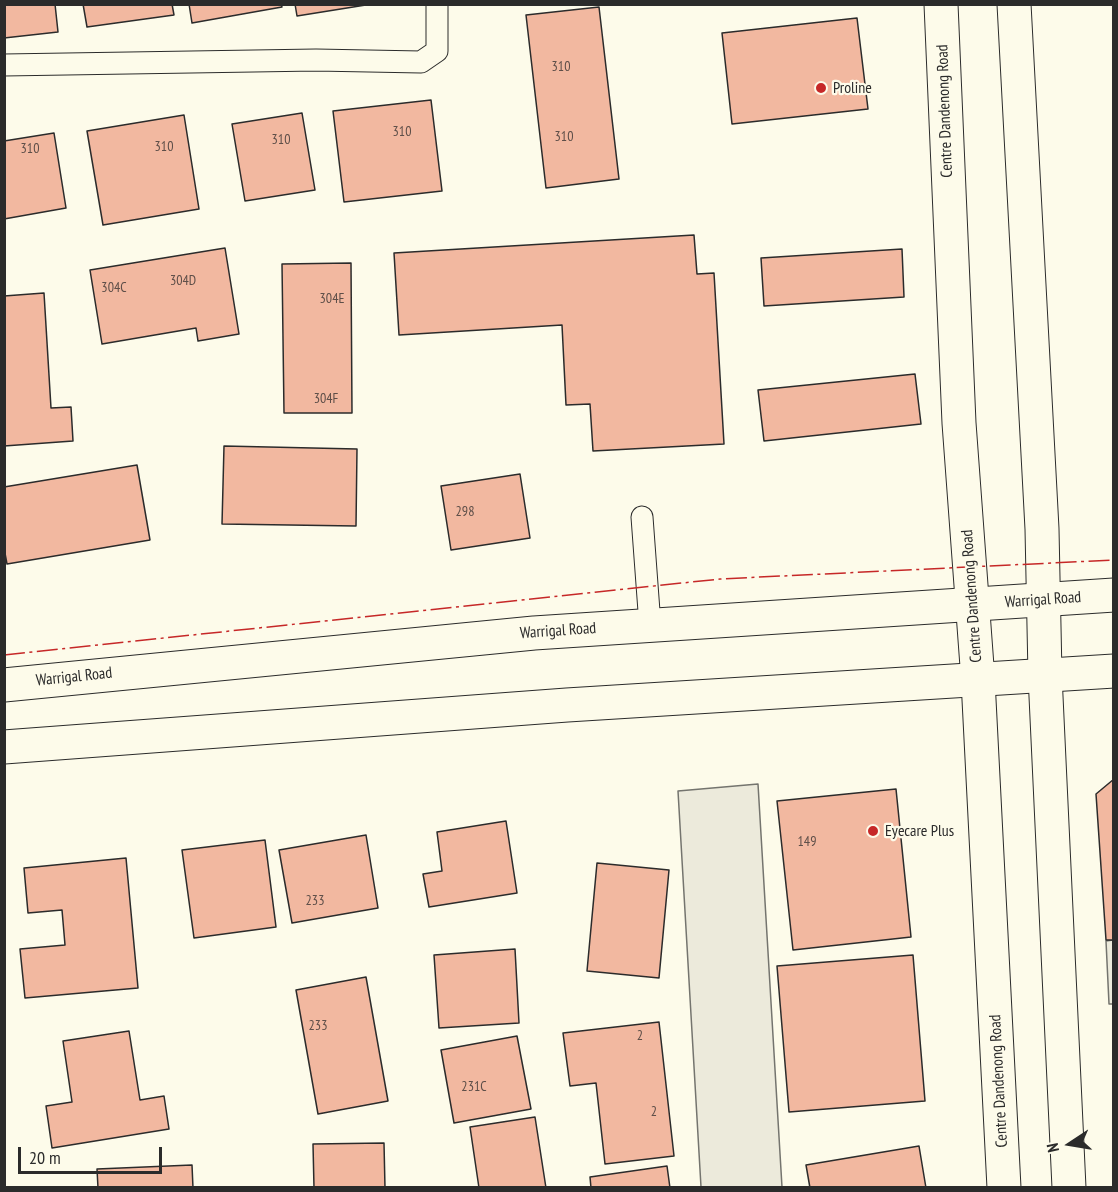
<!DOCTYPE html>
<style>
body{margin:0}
#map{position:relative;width:1118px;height:1192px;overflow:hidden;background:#fdfbea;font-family:"PT Sans Narrow",sans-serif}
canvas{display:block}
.frame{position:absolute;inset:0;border:6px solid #2b2b2b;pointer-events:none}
.north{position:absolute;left:1040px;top:1114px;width:60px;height:60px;-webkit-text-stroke:4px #fdfbea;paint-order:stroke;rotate:258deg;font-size:16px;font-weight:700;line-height:24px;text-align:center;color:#2b2b2b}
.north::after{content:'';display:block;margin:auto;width:21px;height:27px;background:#2b2b2b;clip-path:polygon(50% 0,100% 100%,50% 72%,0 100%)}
.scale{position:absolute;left:18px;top:1147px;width:144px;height:27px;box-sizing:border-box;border:3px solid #2b2b2b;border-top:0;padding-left:8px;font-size:18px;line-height:21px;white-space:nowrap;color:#2b2b2b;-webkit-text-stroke:4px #fdfbea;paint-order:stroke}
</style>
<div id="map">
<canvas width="1118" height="1192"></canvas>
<div class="frame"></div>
<div class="north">N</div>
<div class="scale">20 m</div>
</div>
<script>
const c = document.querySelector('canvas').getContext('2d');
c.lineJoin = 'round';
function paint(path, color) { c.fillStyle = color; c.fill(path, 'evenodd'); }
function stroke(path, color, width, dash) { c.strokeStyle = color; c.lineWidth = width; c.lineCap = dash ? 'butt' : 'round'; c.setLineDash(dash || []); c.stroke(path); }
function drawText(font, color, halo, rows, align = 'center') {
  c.font = font + ' "PT Sans Narrow",sans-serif'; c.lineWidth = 4.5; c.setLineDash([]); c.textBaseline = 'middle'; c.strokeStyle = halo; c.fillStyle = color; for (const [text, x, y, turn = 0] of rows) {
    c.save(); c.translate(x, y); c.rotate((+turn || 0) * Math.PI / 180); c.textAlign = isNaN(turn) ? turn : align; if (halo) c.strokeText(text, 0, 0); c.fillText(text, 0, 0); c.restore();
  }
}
const parking = new Path2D(`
 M 758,784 L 782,1187 L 701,1187 L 678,791 Z
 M 1113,940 L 1113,1004 L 1109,1004 L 1106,941 Z`);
paint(parking, '#eceadb');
stroke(parking, '#74746e', 1.5);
const building = new Path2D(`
 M 4,4 L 55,4 L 58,32 L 4,38 Z
 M 83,4 L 172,4 L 174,15 L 87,27 Z
 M 189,4 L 281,4 L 282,7 L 192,23 Z
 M 295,4 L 372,4 L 297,16 Z
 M 599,7 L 619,179 L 546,188 L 526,15 Z
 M 857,18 L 868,109 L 732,124 L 722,33 Z
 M 431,100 L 442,191 L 344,202 L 333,111 Z
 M 302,113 L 315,190 L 245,201 L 232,124 Z
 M 184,115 L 199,209 L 103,225 L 87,131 Z
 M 54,133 L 66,208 L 4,219 L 4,141 Z
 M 694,235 L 697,274 L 714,273 L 724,444 L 593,451 L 590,404 L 566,405 L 562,325 L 399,335 L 394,253 Z
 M 225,248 L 239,334 L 198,341 L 196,328 L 102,344 L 90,270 Z
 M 902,249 L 904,297 L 764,306 L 761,258 Z
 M 351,263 L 352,413 L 284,413 L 282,264 Z
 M 44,293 L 51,408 L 71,407 L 73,441 L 4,446 L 4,296 Z
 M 915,374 L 921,424 L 764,441 L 758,390 Z
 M 224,446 L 357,449 L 356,526 L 222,524 Z
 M 137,465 L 150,540 L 7,564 L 4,548 L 4,487 Z
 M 520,474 L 530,538 L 451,550 L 441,486 Z
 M 1114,779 L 1114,940 L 1106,940 L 1096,794 Z
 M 896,789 L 911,937 L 793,950 L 777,801 Z
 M 506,821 L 517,893 L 429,907 L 423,874 L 442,871 L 437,832 Z
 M 366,835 L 378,908 L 292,923 L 279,850 Z
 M 265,840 L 276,927 L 194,938 L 182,850 Z
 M 126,858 L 138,988 L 25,998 L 20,949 L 65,945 L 62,910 L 28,913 L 24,868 Z
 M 597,863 L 669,870 L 659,978 L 587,971 Z
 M 515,949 L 519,1023 L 439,1028 L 434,955 Z
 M 913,955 L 925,1101 L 789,1112 L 777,966 Z
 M 366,977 L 388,1101 L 318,1114 L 296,990 Z
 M 659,1022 L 674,1156 L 605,1164 L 596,1083 L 570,1086 L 563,1033 Z
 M 129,1031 L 140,1100 L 164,1096 L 169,1129 L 52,1148 L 46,1106 L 72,1102 L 63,1041 Z
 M 517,1036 L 531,1109 L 454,1123 L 441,1050 Z
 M 535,1117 L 546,1188 L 479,1188 L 470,1127 Z
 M 384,1143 L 385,1188 L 314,1188 L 313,1144 Z
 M 919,1146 L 926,1188 L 810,1188 L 806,1165 Z
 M 192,1165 L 193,1188 L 98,1188 L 97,1169 Z
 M 667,1166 L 670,1188 L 591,1188 L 590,1177 Z`);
paint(building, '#f2b8a0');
stroke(building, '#2b2b2b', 1.5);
const lane = new Path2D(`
 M 4,65 L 316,60 L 421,62 L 437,51 L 437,4
 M 642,517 L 650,625`);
const secondary = new Path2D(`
 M 1045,675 L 1069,1188
 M 978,680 L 1004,1188`);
const primary = new Path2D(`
 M 941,4 L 959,423 L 978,680
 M 1014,4 L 1042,529 L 1045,675`);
const highway = new Path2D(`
 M 4,685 L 534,633 L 1114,595
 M 4,747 L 567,705 L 1114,671`);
stroke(lane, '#2b2b2b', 23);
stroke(secondary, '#2b2b2b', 35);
stroke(primary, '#2b2b2b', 35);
stroke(highway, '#2b2b2b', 35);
stroke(lane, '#fdfbea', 21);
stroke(secondary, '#fdfbea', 33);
stroke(primary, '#fdfbea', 33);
stroke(highway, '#fdfbea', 33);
stroke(new Path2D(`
 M 4,655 L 720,579 L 1114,560`), '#c62828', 1.5, [21, 4.5, 3, 4.5]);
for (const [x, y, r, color] of [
 [821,88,6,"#c62828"],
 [873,831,6,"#c62828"]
]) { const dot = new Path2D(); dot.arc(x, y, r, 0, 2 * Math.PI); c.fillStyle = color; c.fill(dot); stroke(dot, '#fdfbea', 2); }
drawText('14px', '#5d4e48', null, [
 ["310",561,67],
 ["310",402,132],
 ["310",564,137],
 ["310",281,140],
 ["310",164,147],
 ["310",30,149],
 ["304D",183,281],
 ["304C",114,288],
 ["304E",332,299],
 ["304F",326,399],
 ["298",465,512],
 ["149",807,842],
 ["233",315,901],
 ["233",318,1026],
 ["2",640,1036],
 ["231C",474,1087],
 ["2",654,1112]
]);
drawText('16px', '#2b2b2b', '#fdfbea', [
 ["Proline",833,88],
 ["Eyecare Plus",885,831]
], 'left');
drawText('16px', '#2b2b2b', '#fdfbea', [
 ["Centre Dandenong Road",945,111,-92],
 ["Centre Dandenong Road",972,596,-94],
 ["Warrigal Road",1043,600,-4],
 ["Warrigal Road",558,631,-4],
 ["Warrigal Road",74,677,-6],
 ["Centre Dandenong Road",999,1081,-93]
]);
</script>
